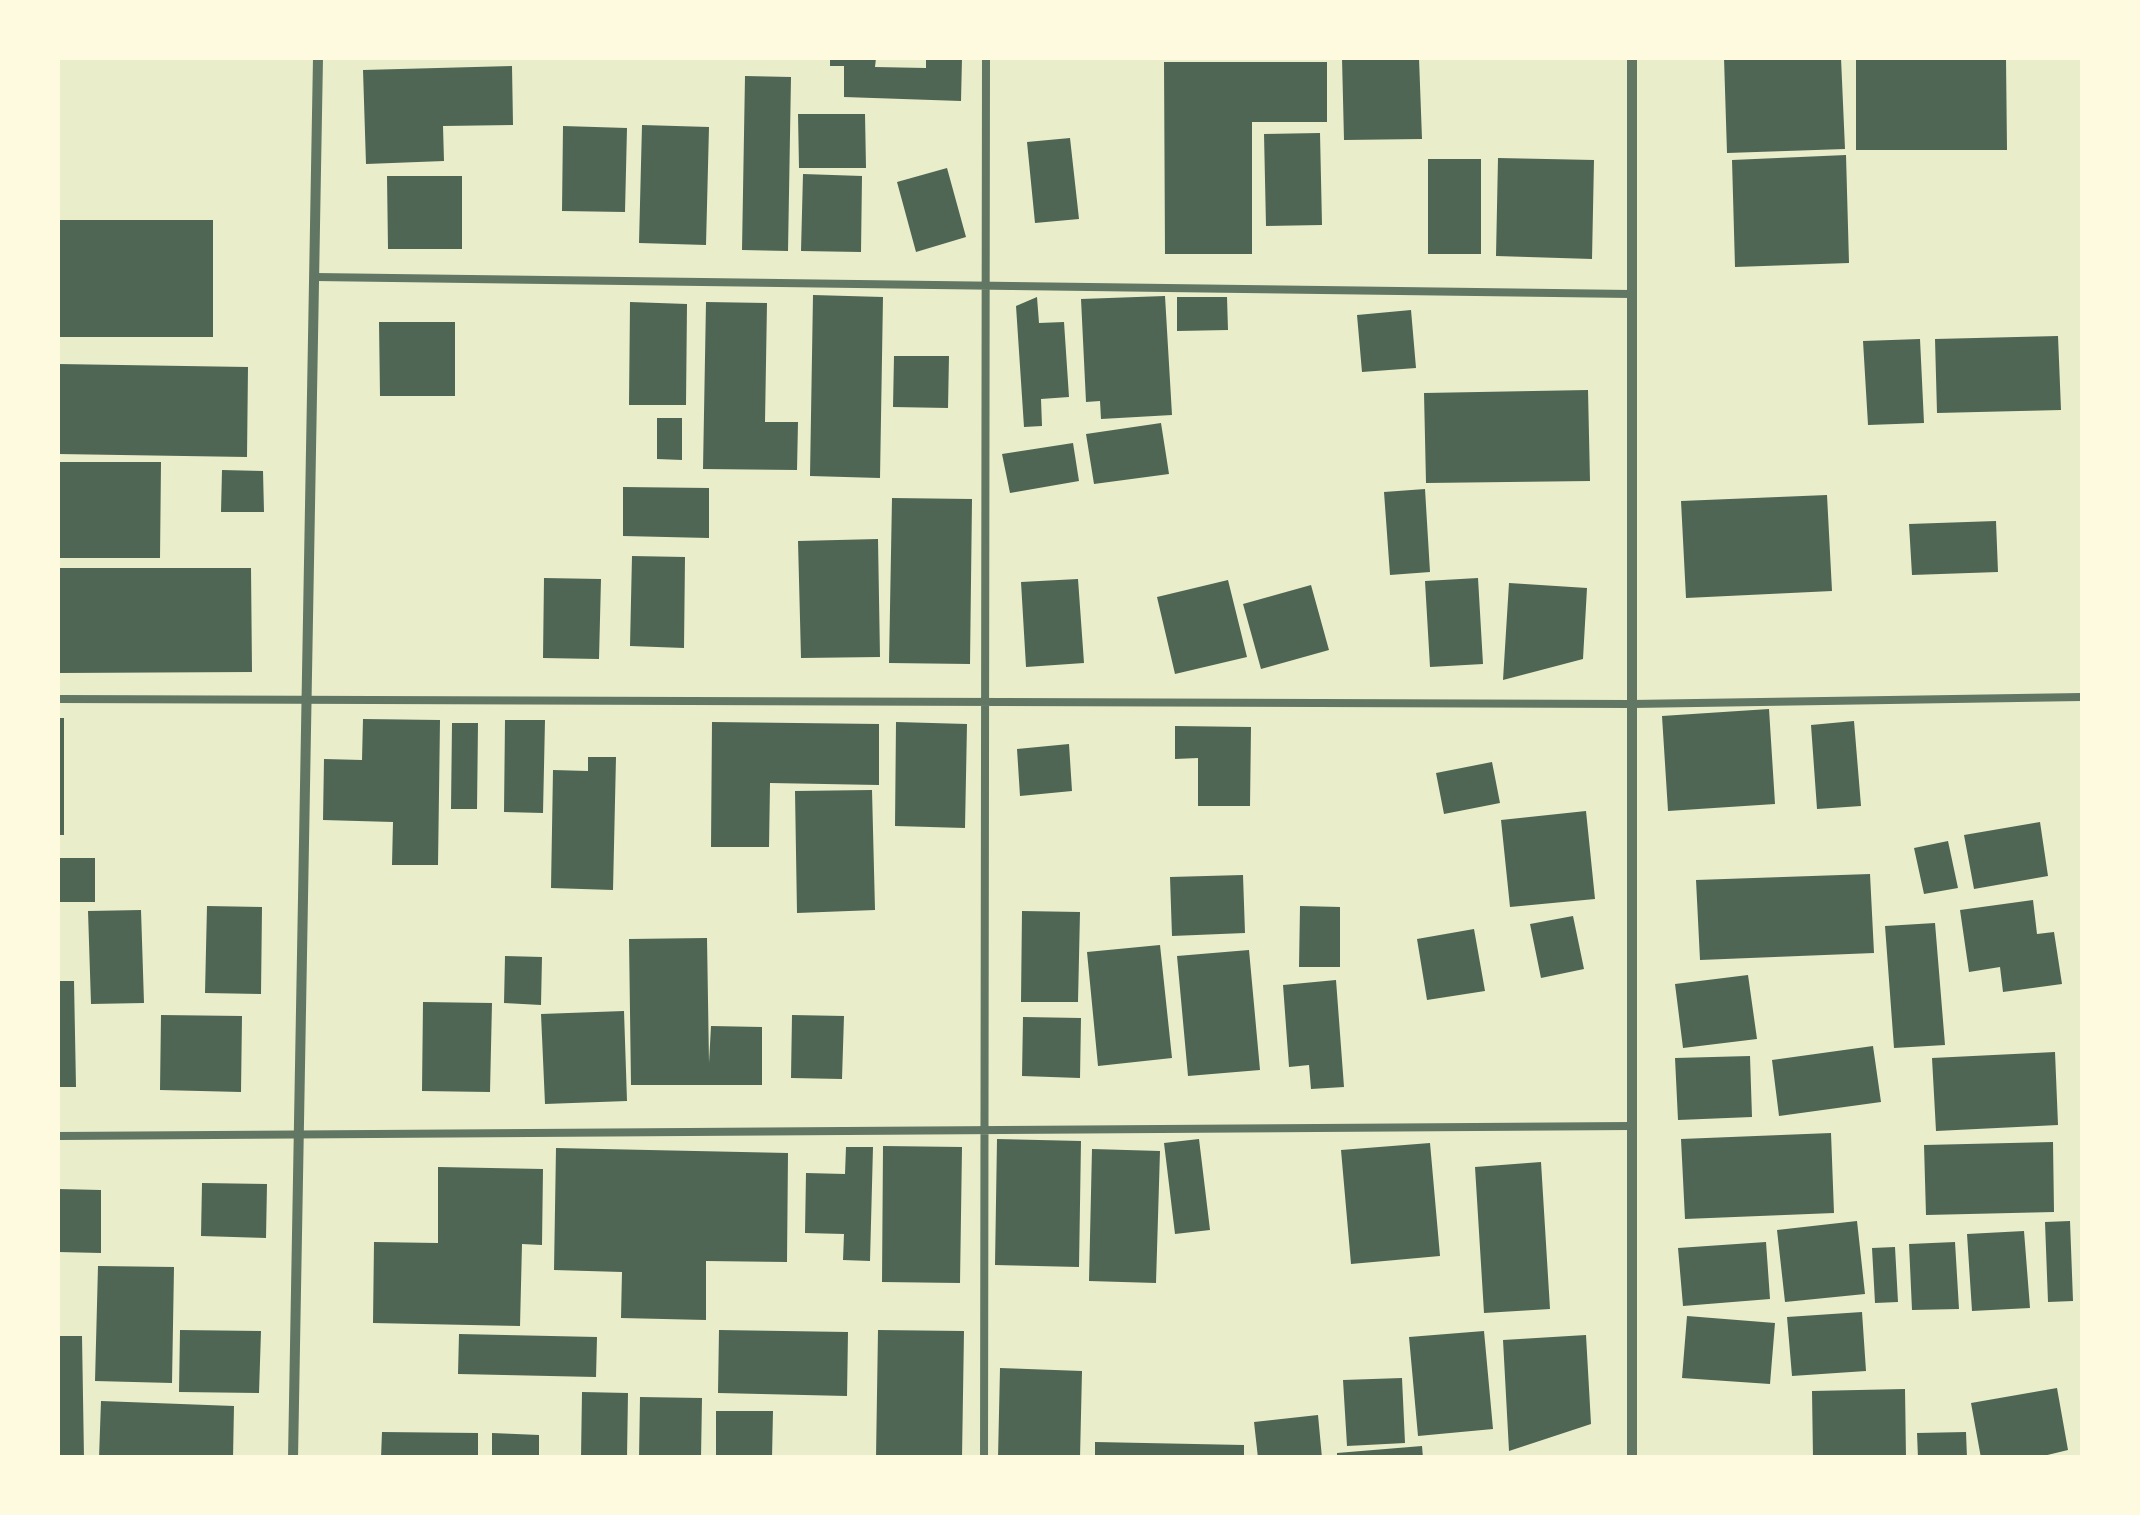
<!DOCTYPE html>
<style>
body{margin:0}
#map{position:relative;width:2140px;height:1515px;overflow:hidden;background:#e9edc9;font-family:"DM Sans",sans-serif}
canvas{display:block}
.frame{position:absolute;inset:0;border:60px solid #fefae0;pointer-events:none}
</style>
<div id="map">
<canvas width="2140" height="1515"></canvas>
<div class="frame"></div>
</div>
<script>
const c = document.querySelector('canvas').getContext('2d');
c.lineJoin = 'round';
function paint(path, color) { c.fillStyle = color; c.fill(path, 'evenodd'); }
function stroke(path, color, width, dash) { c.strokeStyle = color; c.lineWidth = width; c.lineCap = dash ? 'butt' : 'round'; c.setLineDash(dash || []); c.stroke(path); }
paint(new Path2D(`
 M 830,58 L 876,58 L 875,67 L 926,68 L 926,58 L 962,58 L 961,101 L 844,97 L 844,66 L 830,66 Z
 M 1342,58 L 1419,58 L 1422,139 L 1344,140 Z
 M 1724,58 L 1841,58 L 1845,149 L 1727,153 Z
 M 1856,58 L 2006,58 L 2007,150 L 1856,150 Z
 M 1164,62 L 1327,62 L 1327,122 L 1252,122 L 1252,254 L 1165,254 Z
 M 512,66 L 513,125 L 443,126 L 444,161 L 366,164 L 363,70 Z
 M 745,76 L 791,77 L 788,251 L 742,250 Z
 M 798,114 L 865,114 L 866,168 L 799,168 Z
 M 642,125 L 709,127 L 706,245 L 639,243 Z
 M 563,126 L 627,128 L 625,212 L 562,211 Z
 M 1320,133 L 1322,225 L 1266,226 L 1264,134 Z
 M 1070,138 L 1079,219 L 1035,223 L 1027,142 Z
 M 1846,155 L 1849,263 L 1735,267 L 1732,160 Z
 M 1498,158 L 1594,160 L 1592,259 L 1496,256 Z
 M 1428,159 L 1481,159 L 1481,254 L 1428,254 Z
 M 947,168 L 966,237 L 916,252 L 897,182 Z
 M 803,174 L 862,176 L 861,252 L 801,251 Z
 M 387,176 L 462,176 L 462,249 L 388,249 Z
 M 58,220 L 213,220 L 213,337 L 58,337 Z
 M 813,295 L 883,297 L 880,478 L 810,476 Z
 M 1165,296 L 1172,415 L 1101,419 L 1100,401 L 1086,402 L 1081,299 Z
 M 1037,297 L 1039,323 L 1064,322 L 1069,397 L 1041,399 L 1042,426 L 1024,427 L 1016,306 Z
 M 1177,297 L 1227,297 L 1228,330 L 1177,331 Z
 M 630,302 L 687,304 L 686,405 L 629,405 Z
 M 706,302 L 767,303 L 765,422 L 798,422 L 797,470 L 703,469 Z
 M 1411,310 L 1416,368 L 1362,372 L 1357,315 Z
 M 379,322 L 455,322 L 455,396 L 380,396 Z
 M 2058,336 L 2061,410 L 1937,413 L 1935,339 Z
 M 1920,339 L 1924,423 L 1868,425 L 1863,341 Z
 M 894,356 L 949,356 L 948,408 L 893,407 Z
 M 58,364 L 248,367 L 247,457 L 58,454 Z
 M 1588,390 L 1590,481 L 1426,483 L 1424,393 Z
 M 657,418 L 682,418 L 682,460 L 657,459 Z
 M 1161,423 L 1169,474 L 1094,484 L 1086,434 Z
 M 1073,443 L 1079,481 L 1010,493 L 1002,454 Z
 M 58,462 L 161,462 L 160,558 L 58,558 Z
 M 222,470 L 263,471 L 264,512 L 221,512 Z
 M 623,487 L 709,488 L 709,538 L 623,536 Z
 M 1425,489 L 1430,572 L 1390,575 L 1384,492 Z
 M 1827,495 L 1832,591 L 1686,598 L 1681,501 Z
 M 892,498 L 972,499 L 970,664 L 889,663 Z
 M 1996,521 L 1998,572 L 1912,575 L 1909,524 Z
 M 878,539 L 880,657 L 801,658 L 798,541 Z
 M 632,556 L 685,557 L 684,648 L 630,646 Z
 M 58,568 L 251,568 L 252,672 L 58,673 Z
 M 544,578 L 601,579 L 599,659 L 543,658 Z
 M 1478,578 L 1483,664 L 1430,667 L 1425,581 Z
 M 1078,579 L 1084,663 L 1026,667 L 1021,582 Z
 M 1228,580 L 1247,657 L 1175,674 L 1157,597 Z
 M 1509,583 L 1587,588 L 1583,659 L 1503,680 Z
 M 1311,585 L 1329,650 L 1261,669 L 1243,604 Z
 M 1769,709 L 1775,804 L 1668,811 L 1662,716 Z
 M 58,718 L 64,718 L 64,835 L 58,835 Z
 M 363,719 L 440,720 L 438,865 L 392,865 L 393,822 L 323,820 L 324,759 L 362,760 Z
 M 505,720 L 545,720 L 543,813 L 504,812 Z
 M 1854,721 L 1861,806 L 1817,809 L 1811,725 Z
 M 712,722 L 879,724 L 879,785 L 770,783 L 769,847 L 711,847 Z
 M 896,722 L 967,724 L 965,828 L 895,826 Z
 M 452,723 L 478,723 L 477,809 L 451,809 Z
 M 1175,726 L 1251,727 L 1250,806 L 1198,806 L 1198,758 L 1175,759 Z
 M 1069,744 L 1072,791 L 1020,796 L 1017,749 Z
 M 588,757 L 616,757 L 613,890 L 551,888 L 553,770 L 588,771 Z
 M 1492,762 L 1500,803 L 1444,814 L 1436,773 Z
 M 872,790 L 875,910 L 797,913 L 795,791 Z
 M 1586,811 L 1595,899 L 1510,907 L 1501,820 Z
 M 2040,822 L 2048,876 L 1974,889 L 1964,835 Z
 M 1948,841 L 1958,888 L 1924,894 L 1914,848 Z
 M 58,858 L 95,858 L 95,902 L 58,902 Z
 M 1870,874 L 1874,953 L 1700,960 L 1696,880 Z
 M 1243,875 L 1245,933 L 1172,936 L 1170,877 Z
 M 2033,900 L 2037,934 L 2054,932 L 2062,984 L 2003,992 L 2000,967 L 1969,972 L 1960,910 Z
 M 207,906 L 262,907 L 261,994 L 205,993 Z
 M 1300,906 L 1340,907 L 1340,967 L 1299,967 Z
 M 141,910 L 144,1003 L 91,1004 L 88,911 Z
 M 1022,911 L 1080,912 L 1078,1002 L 1021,1002 Z
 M 1573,916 L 1584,969 L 1541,978 L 1530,924 Z
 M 1935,923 L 1945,1045 L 1894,1048 L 1885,926 Z
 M 1474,929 L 1485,991 L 1427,1000 L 1417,939 Z
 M 707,938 L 709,1063 L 711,1026 L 762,1027 L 762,1085 L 631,1085 L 629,939 Z
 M 1160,945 L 1172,1058 L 1098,1066 L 1087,952 Z
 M 1249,950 L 1260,1070 L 1188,1076 L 1177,956 Z
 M 505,956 L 542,957 L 541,1005 L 504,1003 Z
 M 1748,975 L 1757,1039 L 1683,1048 L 1675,984 Z
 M 1336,980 L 1344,1087 L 1311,1089 L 1309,1065 L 1289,1067 L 1283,985 Z
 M 58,981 L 74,981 L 76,1087 L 58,1087 Z
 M 423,1002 L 492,1003 L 490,1092 L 422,1091 Z
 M 624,1011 L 627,1101 L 545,1104 L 541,1014 Z
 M 161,1015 L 242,1016 L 241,1092 L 160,1090 Z
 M 792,1015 L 844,1016 L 842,1079 L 791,1078 Z
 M 1023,1017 L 1081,1018 L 1080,1078 L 1022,1076 Z
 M 1873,1046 L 1881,1102 L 1779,1116 L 1772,1060 Z
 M 2055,1052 L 2058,1125 L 1936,1131 L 1932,1058 Z
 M 1750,1056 L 1752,1117 L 1678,1120 L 1675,1058 Z
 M 1831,1133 L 1834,1213 L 1685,1219 L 1681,1139 Z
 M 997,1139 L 1081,1141 L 1079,1267 L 995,1265 Z
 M 1199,1139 L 1210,1230 L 1175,1234 L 1164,1143 Z
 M 2053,1142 L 2054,1212 L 1926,1215 L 1924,1145 Z
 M 1430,1143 L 1440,1256 L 1351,1264 L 1341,1150 Z
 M 883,1146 L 962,1147 L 960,1283 L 882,1282 Z
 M 846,1147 L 873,1147 L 870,1261 L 843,1260 L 844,1234 L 805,1233 L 806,1173 L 845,1174 Z
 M 556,1148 L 788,1153 L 787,1262 L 706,1261 L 706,1320 L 621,1318 L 622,1272 L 554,1270 Z
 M 1092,1149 L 1160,1151 L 1156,1283 L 1089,1281 Z
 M 1541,1162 L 1550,1309 L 1484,1313 L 1475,1167 Z
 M 438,1167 L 543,1169 L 542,1245 L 522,1244 L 520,1326 L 373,1323 L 374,1242 L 438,1243 Z
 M 202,1183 L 267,1184 L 266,1238 L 201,1236 Z
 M 58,1189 L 101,1190 L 101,1253 L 58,1252 Z
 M 1857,1221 L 1865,1294 L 1785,1302 L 1777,1230 Z
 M 2070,1221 L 2073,1301 L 2048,1302 L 2045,1222 Z
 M 2024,1231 L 2030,1308 L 1972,1311 L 1967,1234 Z
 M 1766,1242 L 1770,1299 L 1683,1306 L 1678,1248 Z
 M 1955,1242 L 1959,1309 L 1912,1310 L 1909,1244 Z
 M 1895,1247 L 1898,1302 L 1875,1303 L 1872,1248 Z
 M 98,1266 L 174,1267 L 172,1383 L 95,1381 Z
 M 1862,1312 L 1866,1371 L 1792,1376 L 1787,1317 Z
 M 1687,1316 L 1775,1323 L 1770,1384 L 1682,1378 Z
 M 180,1330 L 261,1331 L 259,1393 L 179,1392 Z
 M 719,1330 L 848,1332 L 847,1396 L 718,1393 Z
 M 878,1330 L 964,1331 L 962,1458 L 876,1458 Z
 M 1484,1331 L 1493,1429 L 1418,1436 L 1409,1337 Z
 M 459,1334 L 597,1337 L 596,1377 L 458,1374 Z
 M 1586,1335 L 1591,1424 L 1509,1451 L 1503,1340 Z
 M 58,1336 L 82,1336 L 84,1458 L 58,1458 Z
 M 1000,1368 L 1082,1371 L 1080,1458 L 998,1458 Z
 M 1402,1378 L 1405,1443 L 1347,1446 L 1343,1380 Z
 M 2057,1388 L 2068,1450 L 2035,1458 L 1981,1458 L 1971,1403 Z
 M 1905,1389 L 1906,1458 L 1813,1458 L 1812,1391 Z
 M 582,1392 L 628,1393 L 627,1458 L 581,1458 Z
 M 640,1397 L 702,1398 L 701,1458 L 639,1458 Z
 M 101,1401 L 234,1406 L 233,1458 L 99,1458 Z
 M 716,1411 L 773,1411 L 772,1458 L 716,1458 Z
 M 1318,1415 L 1322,1458 L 1258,1458 L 1254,1422 Z
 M 382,1432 L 478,1433 L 478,1458 L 381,1458 Z
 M 1966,1432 L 1967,1458 L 1918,1458 L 1917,1433 Z
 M 492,1433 L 539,1435 L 539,1458 L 492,1458 Z
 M 1095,1442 L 1244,1445 L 1244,1458 L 1095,1458 Z
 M 1422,1446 L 1423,1458 L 1337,1458 L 1337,1453 Z`), '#4f6655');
stroke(new Path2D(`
 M 315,277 L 1631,294
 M 58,699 L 1632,704 L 2082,697
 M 58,1136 L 1632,1126
 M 984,1458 L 986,58`), '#617663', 8);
stroke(new Path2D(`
 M 1632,58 L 1632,1458
 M 293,1458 L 318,58`), '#617663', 10);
</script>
